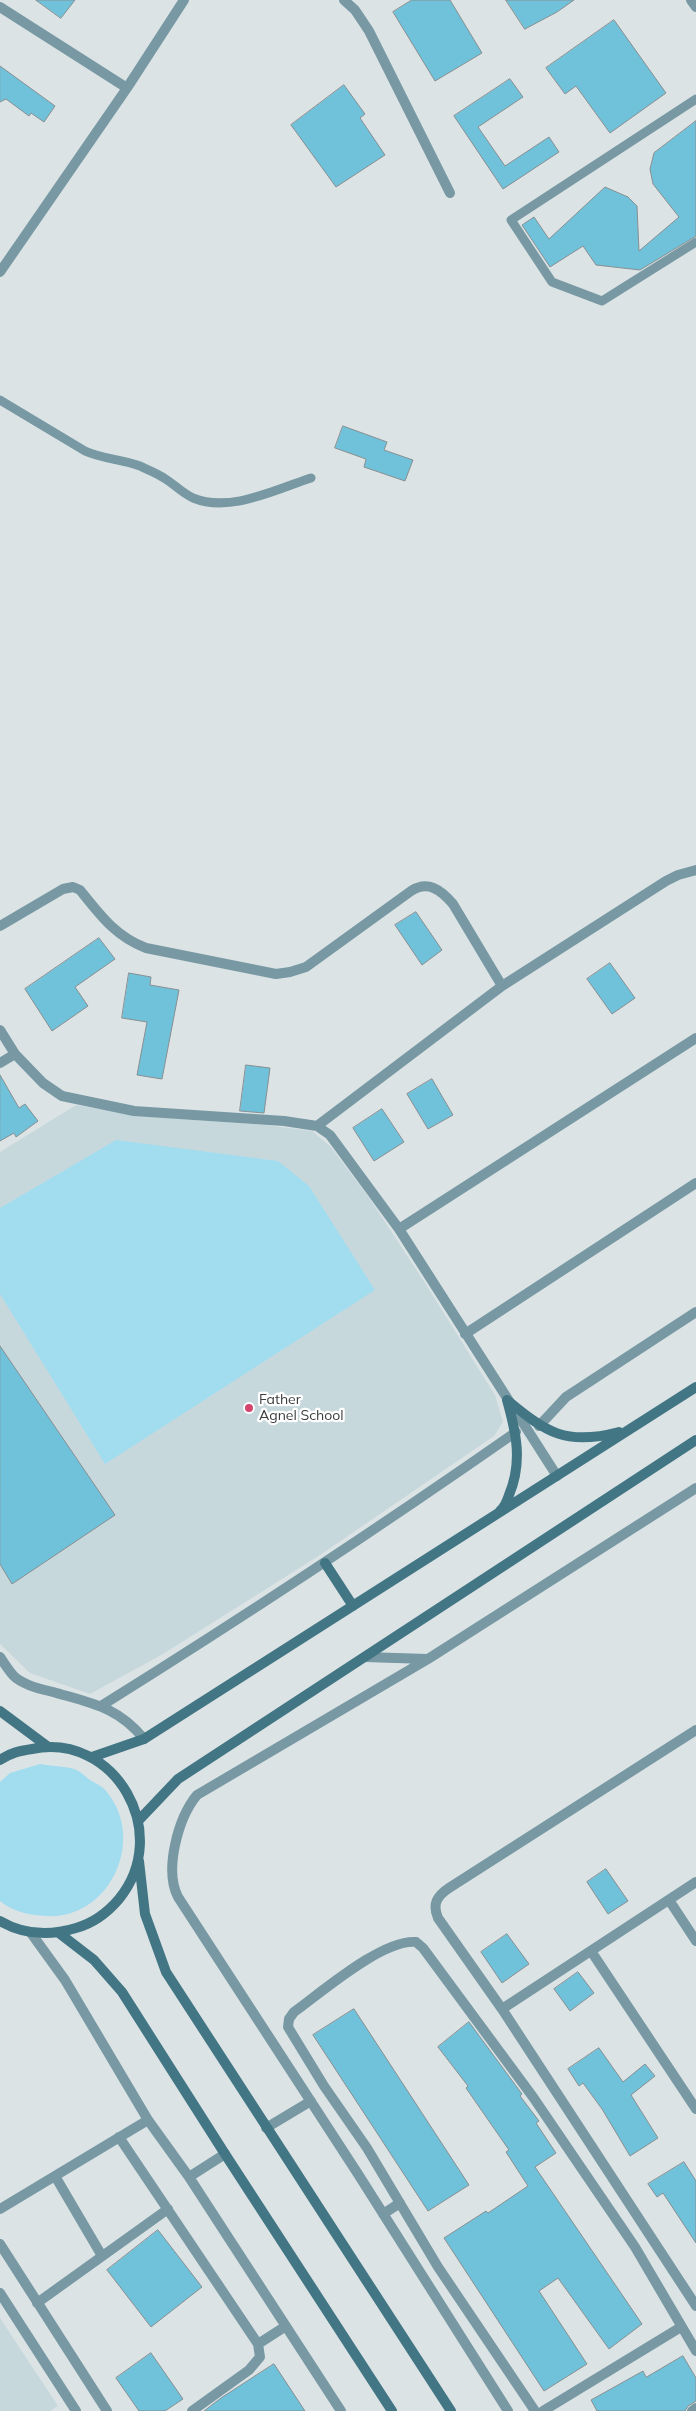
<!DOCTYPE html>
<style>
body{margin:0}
canvas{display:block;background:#dbe3e5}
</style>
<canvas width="696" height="2411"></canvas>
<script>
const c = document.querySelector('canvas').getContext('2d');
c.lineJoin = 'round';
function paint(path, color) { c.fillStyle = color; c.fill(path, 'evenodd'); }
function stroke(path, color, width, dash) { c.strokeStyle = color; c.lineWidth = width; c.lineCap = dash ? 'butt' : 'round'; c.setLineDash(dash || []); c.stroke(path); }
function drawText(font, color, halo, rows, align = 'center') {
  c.font = font + ' Mulish,sans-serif'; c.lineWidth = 4.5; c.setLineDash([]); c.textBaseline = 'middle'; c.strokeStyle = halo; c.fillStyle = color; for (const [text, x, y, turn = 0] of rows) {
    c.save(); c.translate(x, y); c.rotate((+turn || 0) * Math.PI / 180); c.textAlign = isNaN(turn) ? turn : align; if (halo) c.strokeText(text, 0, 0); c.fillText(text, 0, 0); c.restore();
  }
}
paint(new Path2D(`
 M 76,1105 L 141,1116 L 266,1125 L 312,1131 L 331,1147 L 370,1199 L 425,1283 L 495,1395 L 503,1422 L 494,1436 L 320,1555 L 163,1654 L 90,1694 L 30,1673 L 0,1644 L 0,1152 Z
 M 0,2318 L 58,2406 L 50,2411 L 0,2411 Z`), '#c7d8dd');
paint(new Path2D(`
 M 116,1140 L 278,1161 L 309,1186 L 375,1290 L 105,1464 L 0,1294 L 0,1208 Z
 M 40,1764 C 51,1766 64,1766 74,1769 C 80,1771 85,1776 90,1780 C 95,1783 102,1786 106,1791 C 147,1839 110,1920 46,1916 C 29,1915 13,1912 0,1901 L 0,1782 L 10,1773 Z`), '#a2ddef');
const building = new Path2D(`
 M 36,0 L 75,0 L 61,18 Z
 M 412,0 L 450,0 L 482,53 L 435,81 L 393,12 Z
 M 506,0 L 574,0 L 557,12 L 525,29 Z
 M 614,20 L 666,93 L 610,133 L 576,86 L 565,94 L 546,68 Z
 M 0,66 L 55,106 L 44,122 L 31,113 L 29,116 L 6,99 L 0,102 Z
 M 510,79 L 523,97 L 478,127 L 505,166 L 549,137 L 559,152 L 503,189 L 454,116 Z
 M 344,85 L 365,114 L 360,118 L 385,155 L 336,187 L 291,125 Z
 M 696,121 L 696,236 L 640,270 L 596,265 L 583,246 L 550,267 L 522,225 L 534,217 L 549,239 L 605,187 L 628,197 L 637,206 L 639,251 L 679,217 L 653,184 L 650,169 L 654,153 Z
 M 343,426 L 387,442 L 384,450 L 413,460 L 405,481 L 364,467 L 366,459 L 335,448 Z
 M 416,912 L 442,950 L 422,965 L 395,925 Z
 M 99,938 L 115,959 L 75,987 L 88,1006 L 52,1031 L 25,989 Z
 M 610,963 L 635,998 L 612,1014 L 587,979 Z
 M 129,973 L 151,977 L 150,985 L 179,990 L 162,1079 L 137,1075 L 147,1022 L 122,1018 Z
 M 246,1065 L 270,1068 L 264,1113 L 240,1111 Z
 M 0,1075 L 19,1108 L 25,1104 L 38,1121 L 16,1137 L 14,1133 L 0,1141 Z
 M 432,1079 L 453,1115 L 428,1129 L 407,1094 Z
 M 382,1109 L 404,1142 L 374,1161 L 353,1128 Z
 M 0,1346 L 115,1515 L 12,1584 L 0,1564 Z
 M 606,1869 L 628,1901 L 608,1914 L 587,1882 Z
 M 507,1934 L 529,1964 L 502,1983 L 481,1952 Z
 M 578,1972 L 594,1993 L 570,2011 L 554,1989 Z
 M 354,2009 L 469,2185 L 428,2211 L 313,2035 Z
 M 469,2022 L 522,2094 L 520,2096 L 539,2121 L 536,2123 L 556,2153 L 535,2167 L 642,2324 L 609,2349 L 558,2278 L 539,2291 L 587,2364 L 544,2391 L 444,2238 L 486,2211 L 488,2213 L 528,2186 L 506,2152 L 509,2150 L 466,2088 L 468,2086 L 438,2047 Z
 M 599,2048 L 623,2082 L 645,2064 L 655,2076 L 631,2095 L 658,2138 L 630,2156 L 602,2109 L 583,2083 L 579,2086 L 568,2069 Z
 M 684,2162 L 696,2181 L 696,2243 L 663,2193 L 657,2197 L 648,2184 Z
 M 158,2230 L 202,2287 L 151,2327 L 107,2270 Z
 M 151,2353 L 183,2399 L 165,2411 L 139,2411 L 116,2378 Z
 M 683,2356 L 696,2378 L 696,2401 L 688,2406 L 685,2411 L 597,2411 L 591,2400 L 643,2371 L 646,2377 Z
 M 274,2364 L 305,2411 L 204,2411 L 221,2398 Z`);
paint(building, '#6fc2d9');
stroke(building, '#888f92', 1);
stroke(new Path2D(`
 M 696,99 L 511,220 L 552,282 L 602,301 L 696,242
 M 0,400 L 85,451 C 102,459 122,459 140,466 C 148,470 157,473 164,478 C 174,484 182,493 193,498 C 230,513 274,490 311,478`), '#7899a3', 9);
stroke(new Path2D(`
 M 344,0 L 355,10 L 369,31 L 450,193
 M 691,0 L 696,7
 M 0,7 L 127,88
 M 0,272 L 127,88 L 184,0
 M 0,926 L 63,889 L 73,887 L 80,890 C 100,915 116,937 146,948 L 276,974 L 290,972 L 306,967 L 411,891 C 428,880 441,890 453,904 L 502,986
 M 0,1030 L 15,1054 L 43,1083 L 62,1096 L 134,1111 L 284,1121 L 317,1126 L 330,1135 L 399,1229 L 557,1476
 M 0,1063 L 15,1054
 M 317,1126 L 502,986 L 666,881 L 678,875 L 696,870
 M 399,1229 L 696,1038
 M 465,1334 L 696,1183
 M 539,1426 L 566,1397 L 696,1312
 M 0,1657 C 5,1664 10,1673 16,1678 C 27,1686 40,1689 53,1692 C 91,1703 118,1707 144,1739
 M 365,1657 L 427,1659
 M 101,1706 C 242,1618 380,1527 516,1432
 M 696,1730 L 449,1888 C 437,1896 432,1904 438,1918 L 502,2009 L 696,2306
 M 669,1900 L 696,1941
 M 31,1933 L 65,1980 L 148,2120 L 189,2177 L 341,2411
 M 591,1951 L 696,2109
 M 502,2009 L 696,1882
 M 266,2128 L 311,2101
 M 119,2137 L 258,2344 L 260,2357 L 249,2370 L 192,2411
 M 55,2176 L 102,2256
 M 189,2177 L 225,2154
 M 0,2209 L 148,2120
 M 383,2214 L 400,2203
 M 0,2244 L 107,2411
 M 0,2293 L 76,2411
 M 37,2303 L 168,2209
 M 258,2344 L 286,2326
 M 508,2411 L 358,2174 L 178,1897 C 164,1870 178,1818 197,1795 L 428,1659 L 696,1488
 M 535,2411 L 438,2267 L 367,2148 L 324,2086 L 288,2027 L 289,2019 L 294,2012 C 323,1991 383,1939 416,1942 L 423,1948 L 533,2097 L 635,2247 L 696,2351
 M 543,2411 L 681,2327
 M 692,2411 L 696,2408`), '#7899a3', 10);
stroke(new Path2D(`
 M 507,1400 C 547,1433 566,1446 619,1432
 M 500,1511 C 505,1507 507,1501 509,1495 C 523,1462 516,1432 507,1400
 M 325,1563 L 353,1606
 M 0,1711 L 47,1746
 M 92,1757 L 144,1739 L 696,1387
 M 0,1760 C 10,1753 19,1751 32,1749 C 115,1732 173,1833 119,1899 C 108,1912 94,1923 76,1928 C 50,1936 24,1935 0,1921
 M 139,1820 L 178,1779 L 696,1440
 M 139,1861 L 145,1914 L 166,1972 L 451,2411
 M 59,1933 L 94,1960 L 122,1992 L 225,2154 L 392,2411`), '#437684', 10);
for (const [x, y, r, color] of [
 [249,1408,5,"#d3456c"]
]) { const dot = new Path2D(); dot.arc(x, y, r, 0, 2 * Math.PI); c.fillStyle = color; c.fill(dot); stroke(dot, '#fff', 2); }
drawText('14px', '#3a3d3e', '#fff', [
 ["Father",259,1400],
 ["Agnel School",259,1416]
], 'left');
</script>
